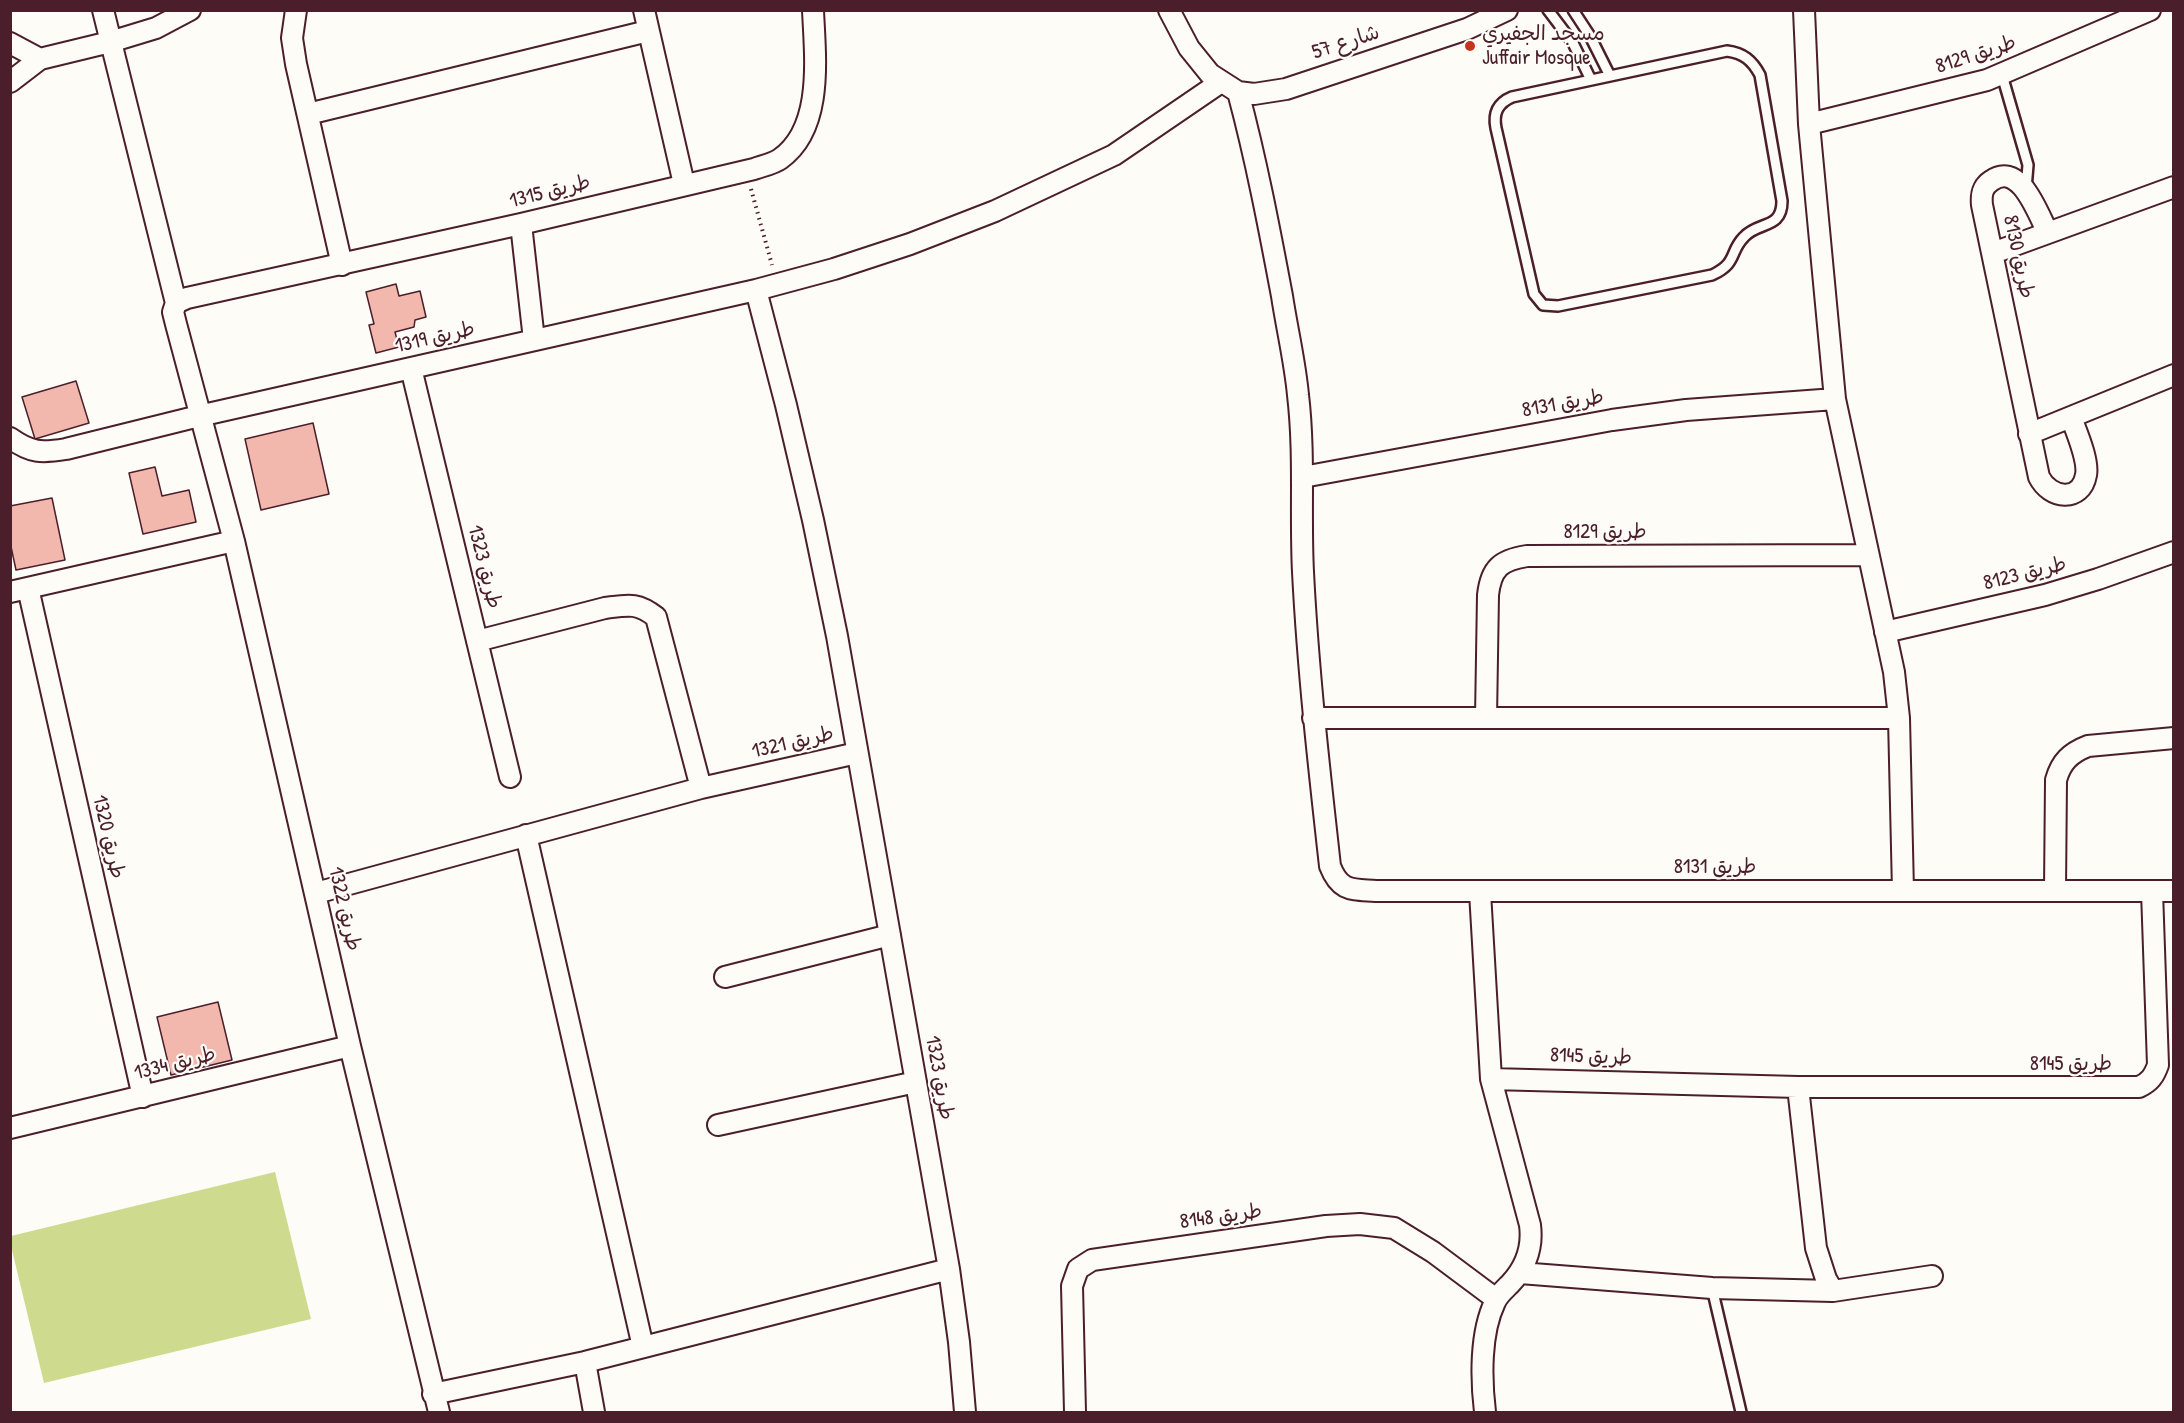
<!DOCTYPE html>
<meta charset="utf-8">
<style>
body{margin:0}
#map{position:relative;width:2184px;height:1423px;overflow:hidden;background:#fdfcf7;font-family:"Patrick Hand",sans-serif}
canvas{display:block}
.frame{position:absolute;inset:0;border:12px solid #4a1f2b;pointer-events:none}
</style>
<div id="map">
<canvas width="2184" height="1423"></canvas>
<div class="frame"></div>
</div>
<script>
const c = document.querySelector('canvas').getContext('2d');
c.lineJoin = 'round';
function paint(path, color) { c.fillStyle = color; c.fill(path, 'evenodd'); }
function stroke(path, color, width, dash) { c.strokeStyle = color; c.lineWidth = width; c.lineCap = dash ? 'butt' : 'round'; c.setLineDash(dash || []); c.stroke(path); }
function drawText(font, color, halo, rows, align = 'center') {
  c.font = font + ' "Patrick Hand","Playpen Sans Arabic",sans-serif'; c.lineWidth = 4.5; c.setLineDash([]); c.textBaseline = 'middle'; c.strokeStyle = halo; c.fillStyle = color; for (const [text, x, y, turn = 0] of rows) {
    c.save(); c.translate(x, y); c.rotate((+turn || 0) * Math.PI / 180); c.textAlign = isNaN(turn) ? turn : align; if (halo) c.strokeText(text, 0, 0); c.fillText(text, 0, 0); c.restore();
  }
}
paint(new Path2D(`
 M 275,1172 L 311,1319 L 44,1383 L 11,1246 L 11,1236 Z`), '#cedb8e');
const building = new Path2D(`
 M 396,284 L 399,296 L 420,291 L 426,317 L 415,320 L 414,327 L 395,332 L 399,347 L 376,353 L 369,325 L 374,324 L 366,292 Z
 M 76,381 L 89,423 L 35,439 L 22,397 Z
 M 313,423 L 329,494 L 261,510 L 245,439 Z
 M 155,467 L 162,496 L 189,490 L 196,522 L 143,534 L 129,473 Z
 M 52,498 L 65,560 L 16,570 L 10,542 L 10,506 Z
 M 218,1002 L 232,1060 L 171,1075 L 157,1017 Z`);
paint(building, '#f3b8ad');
stroke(building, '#4a1f2b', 1.5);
const service = new Path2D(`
 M 1548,10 L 1573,43 L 1591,80
 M 1573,10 L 1590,36 L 1610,76
 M 1727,51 C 1743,53 1752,60 1760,75 L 1782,201 C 1782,230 1758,221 1744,237 C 1729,252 1738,263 1712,275 L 1558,306 L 1543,305 L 1534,294 L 1496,128 C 1493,113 1498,103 1512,97 Z
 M 2002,75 L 2028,165 L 2026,189
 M 1712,1288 L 1741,1412`);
const minor = new Path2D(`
 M 103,10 L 176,303 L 173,312 L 176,324 L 234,541 L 350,1046 L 439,1412
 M 296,10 L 292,38 L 296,64 L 342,265
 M 644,10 L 684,184
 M 1169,10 L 1189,48 L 1210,74 L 1238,92 L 1254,94 L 1286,89 L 1467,29 L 1507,10
 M 1804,10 L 1809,124 L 1835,399 L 1894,672 L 1899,718 L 1903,891
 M 10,43 L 40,59
 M 10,82 L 40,59 L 110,42 L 156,28 L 190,10
 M 1238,92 C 1256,159 1269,227 1282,296 C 1287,329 1295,362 1298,395 C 1305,454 1300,513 1303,572 C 1308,670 1319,768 1330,866 C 1340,892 1352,889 1376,891 L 2174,891
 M 308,114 L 648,31
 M 1809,124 L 1987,80 L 2150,10
 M 521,224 L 534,340
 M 2048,233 C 2038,214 2020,160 1991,181 C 1982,187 1981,195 1982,205 L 2039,477 C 2050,499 2081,503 2086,475 C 2089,460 2076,431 2071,417
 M 1993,253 L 2174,187
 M 756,290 L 786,405 L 813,520 L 837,636 L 949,1269 L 959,1342 L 965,1412
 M 176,303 L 187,298 L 521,224 L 754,169 C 762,166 773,164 780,159 C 824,128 815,57 813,10
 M 411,368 L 510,777
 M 2029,434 L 2174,375
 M 10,438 C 31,453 41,453 66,449 L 199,416 L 756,290 L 834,269 L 910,244 L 995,211 L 1114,155 L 1221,82
 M 1303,477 L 1612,420 L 1686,410 L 1835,399
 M 28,588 L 143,1097
 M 10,592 L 234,541
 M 1885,632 L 2045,595 L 2098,579 L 2174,552
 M 477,641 L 605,608 C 628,605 637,602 656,617 L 701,788
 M 1313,718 L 1899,718
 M 1486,718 L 1488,595 C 1491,568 1501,560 1527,556 L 1868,555
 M 526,835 L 643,1347
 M 2055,890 L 2056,780 C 2061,762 2070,753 2088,746 L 2174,738
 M 1480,892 L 1491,1079 L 1530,1225 C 1533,1248 1526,1267 1510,1284 C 1505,1289 1498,1295 1495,1302 C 1480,1333 1481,1379 1485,1412
 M 316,893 L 701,788 L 857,753
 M 725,977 L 890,935
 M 1491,1079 L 1798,1087 L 2139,1087 C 2150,1082 2154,1076 2158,1065 L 2152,891
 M 1798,1087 L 1816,1248 L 1826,1279 L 1833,1291
 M 718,1125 L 916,1082
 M 10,1128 L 350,1046
 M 1520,1273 L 1712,1288 L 1833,1291 L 1932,1276
 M 585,1362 L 594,1412
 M 433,1394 L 585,1362 L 949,1269
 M 1075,1412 L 1072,1286 L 1078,1269 L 1092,1260 L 1326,1226 L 1360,1224 L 1394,1228 L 1433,1252 L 1496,1299`);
stroke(service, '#4a1f2b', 14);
stroke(minor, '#4a1f2b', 24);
stroke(new Path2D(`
 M 751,189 L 772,265`), '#4a1f2b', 4, [1.5, 4.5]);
stroke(service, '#fdfcf7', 9);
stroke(minor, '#fdfcf7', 20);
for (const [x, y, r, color] of [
 [1470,46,6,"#c8321e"]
]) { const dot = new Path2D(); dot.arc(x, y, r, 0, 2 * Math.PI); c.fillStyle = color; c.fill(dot); stroke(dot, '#fdfcf7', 2); }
drawText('21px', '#4a1f2b', '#fdfcf7', [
 ["مسجد الجفيري",1482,34],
 ["Juffair Mosque",1482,58]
], 'left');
drawText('21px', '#4a1f2b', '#fdfcf7', [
 ["شارع 57",1346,43,-18],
 ["طريق 8129",1976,55,-18],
 ["طريق 1315",550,192,-14],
 ["طريق 8130",2018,257,78],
 ["طريق 1319",435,338,-13],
 ["طريق 8131",1563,404,-10],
 ["طريق 8129",1605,532],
 ["طريق 1323",484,567,76],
 ["طريق 8123",2025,574,-14],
 ["طريق 1321",793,743,-13],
 ["طريق 1320",108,837,77],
 ["طريق 8131",1715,867],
 ["طريق 1322",344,909,77],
 ["طريق 8145",1591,1057,2],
 ["طريق 1334",175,1064,-14],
 ["طريق 8145",2071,1064],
 ["طريق 1323",939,1078,80],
 ["طريق 8148",1221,1217,-8]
]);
</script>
